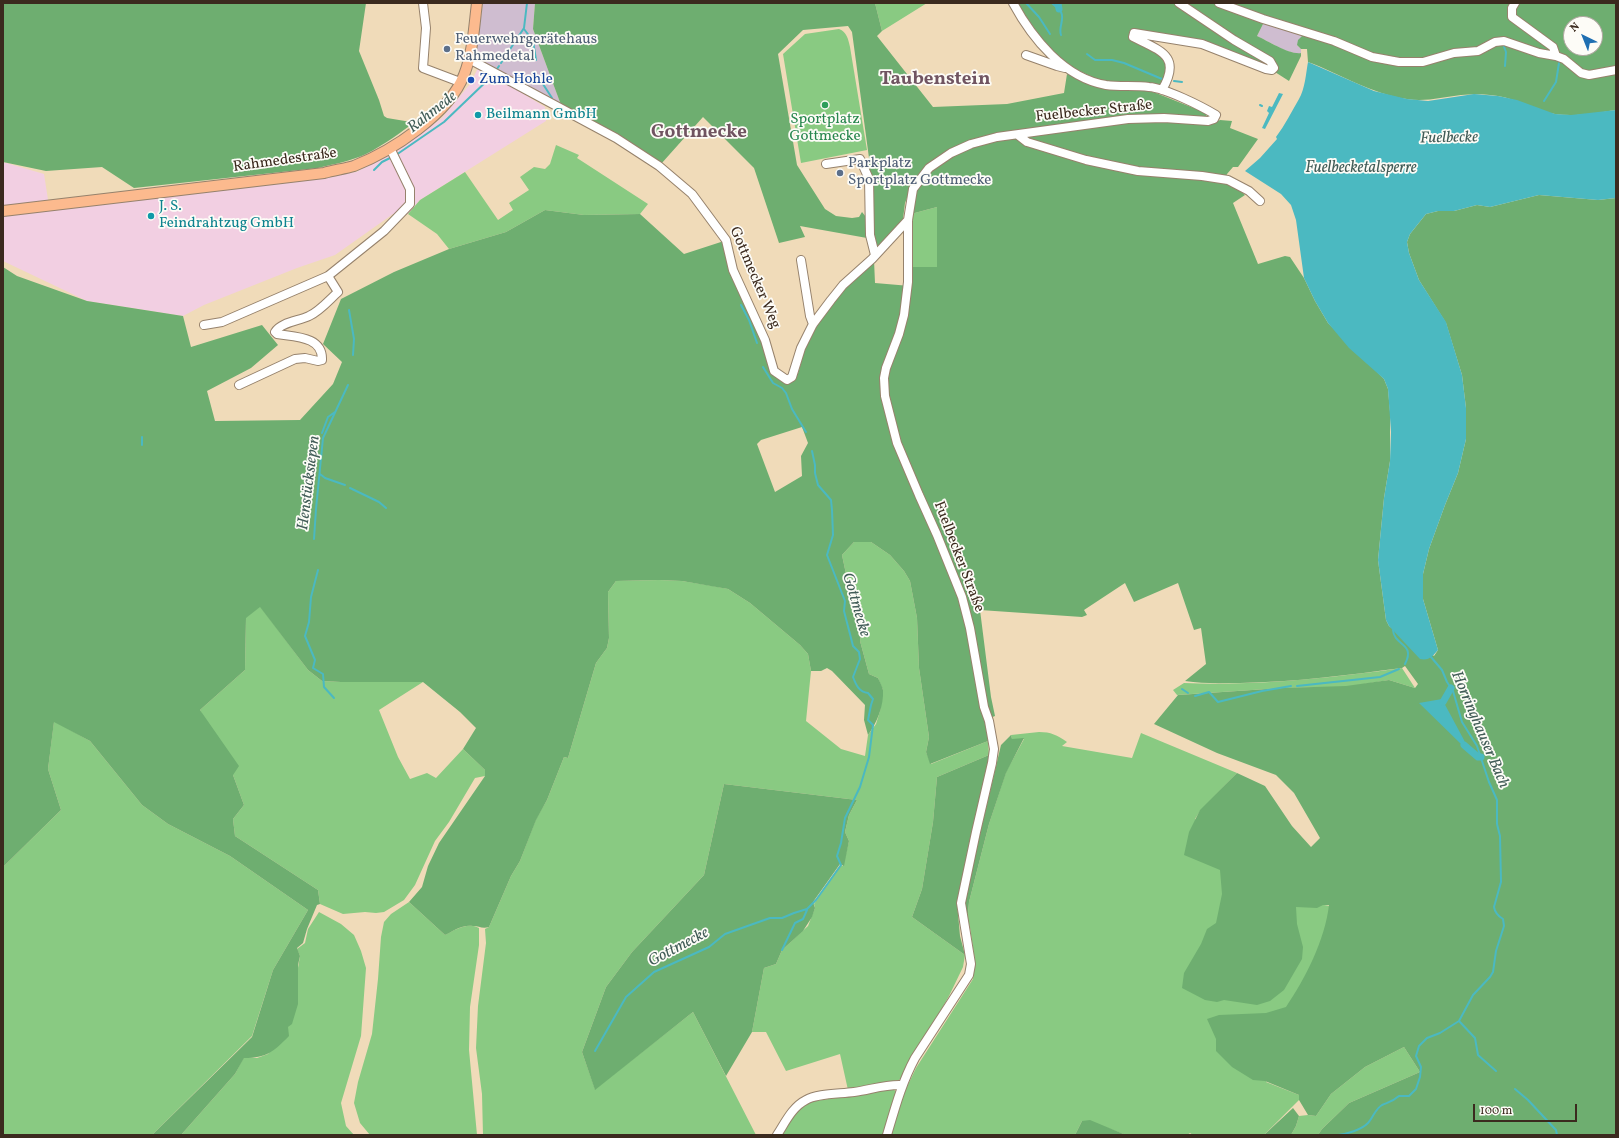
<!DOCTYPE html>
<meta charset="utf-8">
<style>
body{margin:0}
#map{position:relative;width:1619px;height:1138px;overflow:hidden;background:#f0dbb9;font-family:Vollkorn,serif}
canvas{display:block}
.frame{position:absolute;inset:0;border:4px solid #3b2a1e;pointer-events:none}
.north{position:absolute;left:1563px;top:16px;width:40px;height:40px;box-sizing:border-box;background:#fdfcf7;border:1px solid #afa8a0;border-radius:50%;rotate:317deg;font-size:11px;font-weight:700;line-height:16px;text-align:center;color:#3b2a1e}
.north::after{content:'';display:block;margin:auto;width:14px;height:18px;background:#1f6fb2;clip-path:polygon(50% 0,100% 100%,50% 72%,0 100%)}
.scale{position:absolute;left:1473px;top:1104px;width:104px;height:18px;box-sizing:border-box;border:2px solid #3b2a1e;border-top:0;padding-left:5px;font-size:12px;line-height:14px;white-space:nowrap;color:#3b2a1e;-webkit-text-stroke:3px #fdfcf7;paint-order:stroke}
</style>
<div id="map">
<canvas width="1619" height="1138"></canvas>
<div class="frame"></div>
<div class="north">N</div>
<div class="scale">100 m</div>
</div>
<script>
const c = document.querySelector('canvas').getContext('2d');
c.lineJoin = 'round';
function paint(path, color) { c.fillStyle = color; c.fill(path, 'evenodd'); }
function stroke(path, color, width, dash) { c.strokeStyle = color; c.lineWidth = width; c.lineCap = dash ? 'butt' : 'round'; c.setLineDash(dash || []); c.stroke(path); }
function drawText(font, color, halo, rows, align = 'center') {
  c.font = font + ' Vollkorn,serif'; c.lineWidth = 3.5; c.setLineDash([]); c.textBaseline = 'middle'; c.strokeStyle = halo; c.fillStyle = color; for (const [text, x, y, turn = 0] of rows) {
    c.save(); c.translate(x, y); c.rotate((+turn || 0) * Math.PI / 180); c.textAlign = isNaN(turn) ? turn : align; if (halo) c.strokeText(text, 0, 0); c.fillText(text, 0, 0); c.restore();
  }
}
paint(new Path2D(`
 M 480,67 L 545,107 L 546,121 L 420,200 L 408,214 L 393,214 L 335,255 L 297,268 L 204,305 L 183,316 L 87,301 L 3,261 L 3,162 L 44,174 L 49,206 L 356,172 L 397,151 L 442,118 L 470,84 L 477,70 Z`), '#f2cfe2');
paint(new Path2D(`
 M 483,3 L 535,3 L 533,29 L 561,105 L 496,69 L 483,61 L 476,53 Z
 M 1264,22 L 1304,34 L 1297,45 L 1301,49 L 1301,53 L 1297,54 L 1284,50 L 1257,36 Z`), '#cfbdd0');
paint(new Path2D(`
 M 875,3 L 927,3 L 882,31 Z
 M 839,29 C 847,32 848,39 850,47 L 867,150 L 801,163 L 783,54 L 805,34 Z
 M 556,145 L 579,155 L 577,158 L 648,204 L 640,214 L 584,215 L 545,210 L 506,232 L 449,249 L 437,234 L 408,214 L 420,200 L 465,172 L 498,220 L 513,210 L 509,203 L 529,190 L 520,177 L 534,167 L 545,169 L 550,164 Z
 M 937,207 L 937,268 L 912,267 L 911,214 Z
 M 854,542 L 871,542 L 890,555 L 904,571 L 910,581 L 917,618 L 919,668 L 929,737 L 926,752 L 931,764 L 988,741 L 989,755 L 937,777 L 933,822 L 922,889 L 912,917 L 965,955 L 963,967 L 949,996 L 904,1075 L 899,1080 L 848,1090 L 840,1054 L 786,1071 L 766,1032 L 752,1032 L 764,968 L 776,964 L 782,950 L 808,926 L 815,908 L 814,904 L 841,865 L 843,866 L 849,841 L 845,832 L 849,815 L 857,800 L 724,784 L 704,875 L 632,952 L 606,987 L 582,1052 L 595,1089 L 693,1012 L 756,1135 L 483,1135 L 482,1094 L 476,1048 L 478,1006 L 486,943 L 485,929 L 489,927 L 511,876 L 520,861 L 536,819 L 547,800 L 564,757 L 568,758 L 596,663 L 607,648 L 609,638 L 608,592 L 616,581 L 659,580 L 682,581 L 713,586 L 728,589 L 750,603 L 800,645 L 808,654 L 811,671 L 806,721 L 841,749 L 865,756 L 868,735 L 876,724 L 880,711 L 883,690 L 878,678 L 869,674 L 860,641 L 863,622 L 846,574 L 842,555 Z
 M 260,606 L 308,670 L 322,681 L 341,682 L 423,682 L 379,710 L 398,757 L 410,779 L 427,773 L 436,778 L 463,749 L 485,770 L 485,776 L 475,778 L 449,822 L 435,841 L 415,885 L 404,900 L 384,912 L 376,913 L 365,912 L 343,914 L 320,904 L 318,890 L 235,836 L 233,819 L 244,805 L 233,775 L 200,710 L 245,670 L 246,617 Z
 M 1402,668 L 1415,688 L 1389,680 L 1346,687 L 1282,688 L 1177,695 L 1173,690 L 1184,683 C 1257,686 1330,678 1402,668 Z
 M 54,721 L 90,741 L 142,805 L 168,824 L 230,856 L 308,910 L 273,970 L 252,1036 L 152,1135 L 3,1135 L 3,867 L 61,810 L 48,769 Z
 M 1039,732 C 1051,732 1057,735 1067,742 L 1062,746 L 1132,758 L 1141,733 L 1237,773 L 1200,811 L 1195,819 L 1324,905 L 1362,911 L 1266,1082 L 1299,1095 L 1299,1100 L 1264,1135 L 1193,1135 L 1190,1133 L 1187,1135 L 1126,1135 L 1092,1122 L 1082,1121 L 1075,1135 L 890,1135 L 905,1091 L 916,1068 L 973,979 L 975,961 L 970,928 L 966,913 L 968,913 L 969,902 L 989,824 L 1006,772 L 1024,739 L 1012,739 L 1011,735 Z
 M 409,902 L 445,935 C 455,930 467,922 479,928 L 479,945 L 470,1007 L 469,1050 L 477,1135 L 370,1135 L 360,1123 L 354,1103 L 358,1082 L 372,1034 L 378,979 L 381,937 L 384,922 L 391,914 Z
 M 319,912 L 341,924 L 354,935 L 361,951 L 366,968 L 361,1036 L 341,1103 L 346,1126 L 354,1135 L 181,1135 L 235,1074 L 244,1057 L 257,1058 L 268,1054 L 288,1027 L 300,956 L 297,949 L 305,943 L 308,929 Z
 M 1404,1047 L 1420,1072 L 1349,1103 L 1322,1129 L 1318,1135 L 1291,1135 L 1296,1126 L 1299,1116 L 1308,1115 L 1316,1116 L 1331,1094 L 1365,1067 Z
 M 892,1087 L 896,1092 L 898,1092 L 884,1135 L 780,1135 L 796,1112 L 804,1104 L 813,1101 L 852,1096 Z`), '#89ca82');
paint(new Path2D(`
 M 3,3 L 366,3 L 359,51 L 379,100 L 384,116 L 387,118 L 411,122 L 418,120 C 401,132 384,145 366,154 C 351,161 334,164 318,168 L 134,188 L 102,167 L 46,171 L 3,162 Z
 M 535,3 L 875,3 L 882,31 L 877,36 L 933,107 L 1007,104 L 1064,93 L 1067,74 L 1104,88 L 1149,91 L 1156,93 L 1201,111 L 1206,114 L 1207,117 L 1125,117 L 953,148 L 910,190 L 905,203 L 903,219 L 879,245 L 877,245 C 869,223 871,197 872,175 L 868,173 L 869,158 L 852,32 L 848,26 L 803,30 L 778,54 L 797,165 L 825,209 L 836,216 L 852,218 L 859,217 L 862,212 L 866,217 L 867,238 L 800,226 L 805,237 L 779,243 L 754,168 L 703,117 L 661,164 L 561,105 L 533,29 Z
 M 1017,3 L 1616,3 L 1616,110 C 1597,113 1575,117 1555,114 C 1535,111 1518,99 1498,96 C 1486,94 1473,94 1461,95 C 1443,97 1426,102 1407,99 C 1371,94 1341,74 1308,62 L 1307,49 L 1301,49 L 1297,45 L 1298,40 L 1304,34 L 1264,22 L 1257,36 C 1268,41 1290,55 1301,53 L 1301,56 L 1289,81 L 1264,65 L 1134,30 L 1130,31 L 1129,34 L 1130,37 L 1166,59 C 1167,68 1167,79 1158,86 C 1139,85 1119,84 1100,80 C 1096,79 1091,76 1086,74 C 1054,60 1036,31 1017,3 ZM 1571,24 L 1595,24 L 1595,48 L 1571,48 Z
 M 1220,120 L 1232,121 L 1230,128 L 1258,139 L 1238,167 L 1233,167 L 1227,174 L 1224,181 L 1232,184 L 1245,195 L 1233,203 L 1258,264 L 1285,256 L 1290,257 L 1304,278 L 1315,301 L 1328,323 L 1384,379 L 1388,389 L 1390,412 L 1390,461 L 1384,498 L 1378,560 L 1386,620 L 1389,626 L 1434,656 L 1438,650 L 1423,599 L 1423,574 L 1429,549 L 1445,505 L 1458,473 L 1466,439 L 1466,408 L 1462,375 L 1446,323 L 1419,280 L 1409,253 L 1407,242 L 1410,234 L 1426,214 L 1438,211 L 1454,211 L 1477,205 L 1490,207 L 1539,195 L 1598,200 L 1616,198 L 1616,1135 L 1318,1135 L 1322,1129 L 1349,1103 L 1420,1072 L 1404,1047 L 1365,1067 L 1331,1094 L 1316,1116 L 1308,1115 L 1299,1100 L 1299,1095 L 1265,1081 L 1253,1080 L 1232,1067 L 1216,1051 L 1216,1039 L 1207,1019 L 1219,1015 L 1266,1013 L 1286,1007 C 1305,979 1325,940 1329,905 L 1323,905 L 1317,908 L 1296,907 L 1297,924 L 1303,947 L 1302,959 L 1284,990 L 1270,1001 L 1257,1005 L 1224,1000 L 1217,1002 L 1205,1000 L 1182,988 L 1184,973 L 1201,944 L 1207,929 L 1216,923 L 1222,894 L 1220,870 L 1184,855 L 1189,832 L 1200,810 L 1237,773 L 1265,786 L 1292,826 L 1311,847 L 1320,838 L 1294,793 L 1276,775 L 1217,753 L 1154,724 L 1178,695 L 1282,688 L 1346,686 L 1389,680 L 1415,688 L 1418,684 L 1405,666 L 1402,668 C 1348,675 1295,682 1240,683 C 1222,683 1203,684 1185,681 L 1206,664 L 1201,628 L 1194,630 L 1178,583 L 1134,602 L 1125,583 L 1084,610 L 1087,615 L 1082,617 L 980,610 L 991,697 L 995,716 L 985,720 L 988,741 L 930,764 L 926,752 L 929,737 L 919,668 L 917,618 L 910,581 L 904,571 L 890,555 L 871,542 L 854,542 L 842,555 L 846,574 L 863,622 L 860,641 L 869,674 L 878,678 C 880,682 882,686 883,690 C 884,705 877,723 868,735 L 864,720 L 865,705 L 832,671 L 827,668 L 821,671 L 811,671 L 808,654 L 800,645 L 750,603 L 728,589 L 682,581 L 659,580 L 616,581 L 608,592 L 609,638 L 607,648 L 596,663 L 568,758 L 564,757 L 547,800 L 536,820 L 520,861 L 511,876 L 489,927 C 482,929 479,926 473,926 C 463,924 453,931 445,935 L 409,902 L 422,887 L 428,866 L 439,843 L 485,776 L 485,770 L 463,749 L 476,728 L 460,712 L 423,682 L 341,682 L 322,681 L 308,670 L 260,607 L 246,618 L 245,670 L 200,710 L 239,766 L 233,775 L 244,805 L 233,819 L 235,836 L 318,890 L 320,904 L 317,905 L 307,929 L 303,943 L 297,948 L 300,956 L 298,965 L 298,1004 L 292,1024 L 288,1027 L 289,1036 C 273,1052 267,1058 244,1058 L 235,1074 L 181,1135 L 152,1135 L 252,1037 L 273,970 L 308,910 L 230,856 L 168,824 L 142,805 L 90,741 L 54,722 L 48,769 L 61,810 L 3,867 L 3,267 L 17,276 L 87,301 L 183,316 L 191,347 L 262,325 L 278,345 L 251,368 L 207,391 L 215,421 L 300,420 L 333,384 L 342,362 L 323,344 L 341,299 L 394,272 L 449,249 L 506,232 L 545,210 L 584,215 L 640,214 L 684,254 L 724,241 C 737,274 750,307 763,340 C 767,351 769,364 775,375 C 777,379 784,384 790,383 C 799,380 801,361 803,353 C 816,314 845,287 874,260 L 875,283 L 910,286 L 912,267 L 937,267 L 937,207 L 911,214 L 913,192 L 924,178 L 941,162 L 969,149 L 998,140 L 1125,122 L 1182,122 L 1213,124 ZM 802,427 L 808,443 L 801,456 L 802,476 L 775,492 L 757,444 L 761,440 Z
 M 1011,735 L 1012,739 L 1024,738 L 1006,773 L 989,824 L 969,902 L 968,913 L 966,913 L 964,902 L 1001,745 Z
 M 989,755 L 989,762 L 957,902 L 960,936 L 965,955 L 912,917 L 922,889 L 933,822 L 937,777 Z
 M 724,784 L 857,800 L 849,815 L 845,832 L 849,841 L 844,866 L 840,864 L 813,902 L 815,908 L 812,917 L 803,931 L 782,950 L 776,964 L 764,968 L 752,1032 L 726,1076 L 693,1012 L 595,1090 L 582,1052 L 606,987 L 632,952 L 704,875 Z
 M 1293,1108 L 1299,1116 L 1296,1126 L 1291,1135 L 1264,1135 Z
 M 1090,1120 L 1126,1135 L 1075,1135 L 1082,1121 Z`), '#6eae70');
paint(new Path2D(`
 M 1308,62 L 1374,91 L 1407,99 L 1428,101 L 1474,94 L 1498,96 L 1517,100 L 1555,114 L 1571,115 L 1616,110 L 1616,198 L 1598,200 L 1539,195 L 1490,207 L 1477,205 L 1454,211 L 1438,211 L 1426,214 L 1410,234 L 1407,242 L 1409,253 L 1419,280 L 1446,322 L 1462,375 L 1466,408 L 1466,439 L 1458,473 L 1445,505 L 1429,549 L 1423,574 L 1423,599 L 1438,650 C 1433,656 1429,661 1420,659 L 1389,626 L 1386,620 L 1378,560 L 1384,498 L 1390,461 L 1391,432 L 1388,389 L 1384,379 L 1349,348 L 1328,323 L 1315,301 L 1304,278 L 1296,220 L 1291,205 L 1281,194 L 1245,171 L 1260,158 L 1277,139 L 1276,137 C 1285,125 1292,111 1299,99 C 1305,89 1306,73 1308,62 Z
 M 1279,93 L 1283,94 L 1265,129 L 1262,128 L 1269,113 L 1267,111 L 1269,106 L 1272,107 Z
 M 1442,699 L 1464,740 L 1465,743 L 1462,745 L 1419,703 Z`), '#4bb9c1');
stroke(new Path2D(`
 M 1026,3 L 1039,17 L 1050,34
 M 1052,3 C 1055,6 1059,9 1061,12 C 1065,20 1058,27 1061,35
 M 524,29 L 533,41 L 536,60
 M 1503,44 L 1506,52 L 1505,66
 M 1087,54 L 1095,60 L 1112,60 L 1124,63 L 1162,79
 M 501,63 L 524,28 L 527,3
 M 495,72 L 499,66
 M 541,81 L 552,98
 M 1174,81 L 1182,82
 M 1544,101 L 1556,82 L 1559,63
 M 1260,105 L 1262,106
 M 396,155 L 444,122 L 493,75
 M 374,170 L 382,162 L 392,157
 M 741,305 L 749,320 L 757,343
 M 349,310 L 354,339 L 353,355
 M 763,367 L 773,383 L 782,388 L 786,393 L 792,409 L 806,432
 M 322,433 L 328,417 L 335,412
 M 142,437 L 142,445
 M 320,474 L 325,478 L 345,485
 M 350,488 L 379,502 L 386,508
 M 314,539 L 316,509 L 323,438 L 348,385
 M 318,570 L 311,597 L 309,622 L 305,636 L 315,660 L 313,668 L 323,674 L 324,687 L 334,698
 M 1393,630 C 1394,646 1416,643 1405,664
 M 1431,657 L 1442,670 L 1447,682 L 1453,691 L 1462,722 L 1477,746 L 1489,782 L 1497,800 L 1497,824 L 1500,836 L 1501,882 L 1494,907 C 1495,913 1498,916 1503,919 L 1504,926 L 1496,951 L 1493,972 L 1490,977 L 1473,995 L 1459,1021 L 1475,1038 L 1478,1055 L 1496,1071
 M 1297,686 L 1380,677 L 1399,669
 M 1182,689 L 1188,693
 M 1195,696 L 1209,692 L 1218,702 L 1262,691 L 1291,686
 M 782,950 L 795,923 L 803,919 L 807,910
 M 595,1051 L 626,997 L 654,972 L 709,947 L 725,934 L 770,918 L 782,918 L 794,913 L 807,909 L 816,900 L 841,865 L 837,856 L 841,843 L 845,818 L 860,787 L 869,757 L 873,725 L 868,720 L 871,705 L 873,699 L 868,693 C 859,692 856,685 853,677 L 860,659 L 859,652 L 853,646 L 851,638 L 844,611 L 845,601 L 827,555 L 833,535 L 832,510 L 831,500 L 818,485 L 815,473 L 815,465 L 812,451
 M 1515,1089 L 1528,1100 L 1556,1130 L 1557,1135
 M 1338,1135 C 1347,1134 1361,1130 1368,1123 C 1373,1118 1375,1109 1382,1105 C 1389,1102 1392,1102 1399,1096 L 1409,1096 L 1416,1089 L 1420,1077 L 1421,1067 L 1416,1056 L 1419,1046 L 1427,1038 L 1440,1033 L 1459,1021`), '#4bb9c1', 2);
stroke(new Path2D(`
 M 1058,3 L 1059,9
 M 1443,702 L 1451,688
 M 1464,745 L 1478,757 L 1481,757`), '#4bb9c1', 7);
const minor = new Path2D(`
 M 423,3 L 426,28 L 423,68 L 460,82
 M 1219,3 L 1263,19 L 1334,41 L 1372,57 L 1399,62 L 1423,62 L 1454,53 L 1478,51 L 1495,42 L 1504,41 L 1539,53 L 1556,56 L 1564,59 L 1581,73 L 1589,75 L 1616,70
 M 1515,3 L 1512,8 L 1512,17 L 1553,47 L 1556,56
 M 1026,55 L 1057,66 L 1065,68
 M 469,59 L 616,138 L 659,166 L 692,194 L 726,240 L 733,270 L 765,340 L 774,371 L 787,380 L 792,377 L 801,348 L 813,324 L 831,300 L 843,285 L 872,259 L 908,220
 M 1162,90 C 1182,56 1161,51 1133,37 L 1134,33 L 1202,44 L 1266,69 L 1272,70 L 1274,68 L 1270,61 L 1234,40 L 1179,3
 M 1018,135 L 1027,142 L 1086,160 L 1138,171 L 1202,176 L 1228,180 L 1249,191 L 1260,201
 M 826,164 L 860,159 L 869,179 L 870,235 L 875,255
 M 801,260 L 810,316 L 813,324
 M 204,325 L 222,322 L 328,276 L 384,231 L 410,204 L 410,189 L 390,148
 M 239,385 L 295,359 L 305,358 L 318,361 L 322,360 C 323,336 294,337 277,334 L 275,332 C 281,322 299,321 309,316 C 320,311 329,300 338,292 L 328,276
 M 777,1135 C 785,1123 792,1107 806,1100 C 817,1093 840,1094 854,1092 C 870,1090 885,1084 902,1085
 M 887,1135 C 895,1108 902,1082 915,1058 L 969,975 L 971,964 L 961,903 L 976,832 L 992,763 L 994,749 L 989,721 L 984,707 L 970,628 L 962,597 L 937,535 L 919,495 L 897,443 L 885,396 L 884,378 L 886,368 L 899,334 L 904,315 L 908,282 L 908,220 L 913,189 L 929,168 L 951,153 L 971,144 L 997,137 L 1128,119 L 1164,118 L 1208,121 L 1214,119 L 1216,115 C 1201,106 1165,88 1149,87 C 1135,85 1120,87 1106,85 C 1064,78 1032,38 1013,3`);
const major = new Path2D(`
 M 3,211 L 324,173 C 334,170 344,169 354,166 C 392,151 449,114 464,75 C 473,52 474,27 477,3`);
stroke(minor, '#96826c', 10);
stroke(major, '#96826c', 12);
stroke(minor, '#fff', 8);
stroke(major, '#fcba8e', 10);
for (const [x, y, r, color] of [
 [447,49,4,"#5c6f8a"],
 [471,80,4,"#1a4fb4"],
 [825,105,4,"#2e9e5b"],
 [478,115,4,"#0f9aa8"],
 [840,173,4,"#5c6f8a"],
 [151,216,4,"#0f9aa8"]
]) { const dot = new Path2D(); dot.arc(x, y, r, 0, 2 * Math.PI); c.fillStyle = color; c.fill(dot); stroke(dot, '#fdfcf7', 1.5); }
drawText('15px', '#4e5e75', '#fdfcf7', [
 ["Feuerwehrgerätehaus",455,40],
 ["Rahmedetal",455,57],
 ["Parkplatz",848,164],
 ["Sportplatz Gottmecke",848,181]
], 'left');
drawText('15px', '#164399', '#fdfcf7', [
 ["Zum Hohle",479,80]
], 'left');
drawText('15px', '#3b2a1e', '#fdfcf7', [
 ["Fuelbecker Straße",1094,112,-6],
 ["Rahmedestraße",285,161,-8],
 ["Gottmecker Weg",754,278,67],
 ["Fuelbecker Straße",958,557,69]
]);
drawText('15px', '#0d838f', '#fdfcf7', [
 ["Beilmann GmbH",486,115],
 ["J. S.",159,207],
 ["Feindrahtzug GmbH",159,224]
], 'left');
drawText('15px', '#27864d', '#fdfcf7', [
 ["Sportplatz",825,120],
 ["Gottmecke",825,137]
]);
drawText('italic 16px', '#415c57', '#fdfcf7', [
 ["Rahmede",433,113,-38],
 ["Fuelbecke",1449,139,-1],
 ["Fuelbecketalsperre",1361,169],
 ["Henstücksiepen",310,483,-83],
 ["Gottmecke",855,605,74],
 ["Horringhauser Bach",1479,730,67],
 ["Gottmecke",679,948,-28]
]);
drawText('bold 19px', '#705461', '#fdfcf7', [
 ["Taubenstein",935,81],
 ["Gottmecke",699,134]
]);
</script>
